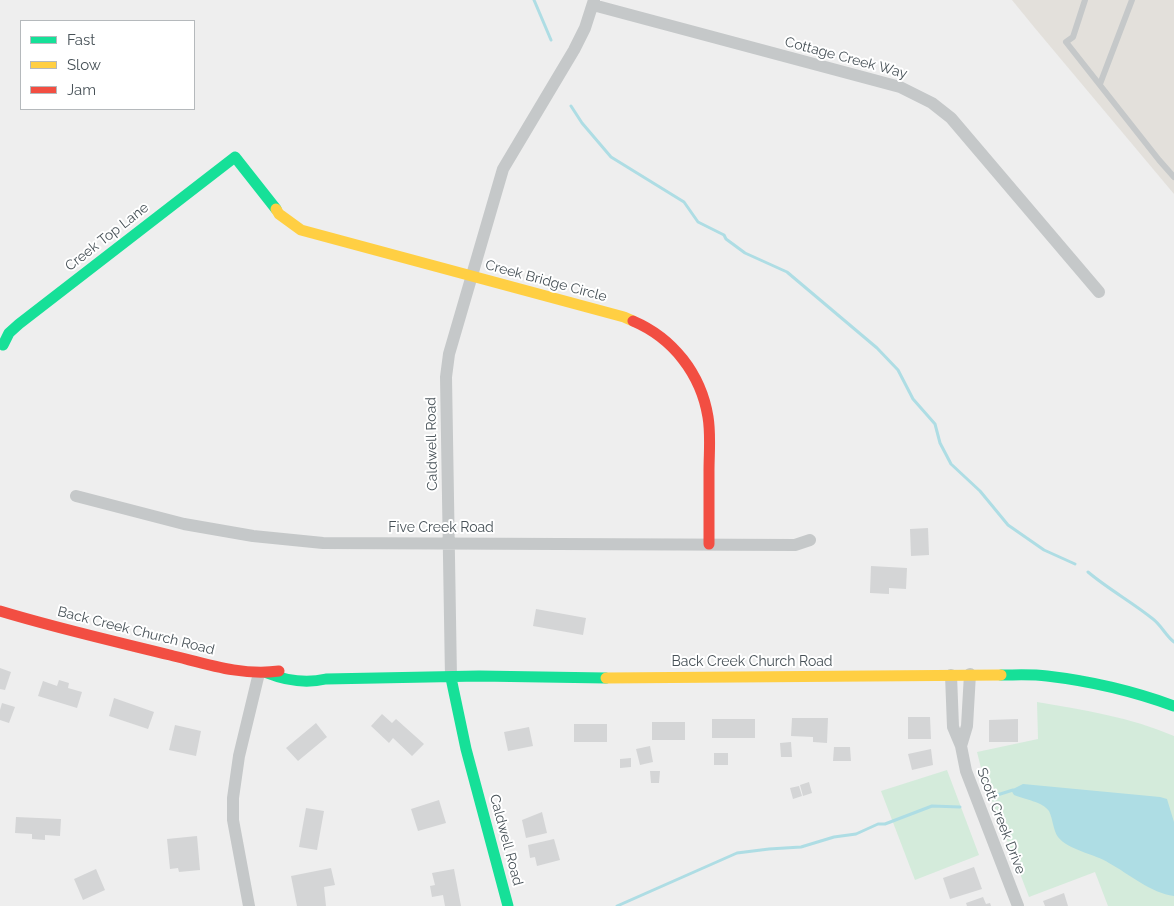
<!DOCTYPE html>
<style>
body{margin:0}
#map{position:relative;width:1174px;height:906px;overflow:hidden;background:#eee;font-family:Raleway,sans-serif}
canvas{display:block}
.legend{position:absolute;left:20px;top:20px;width:175px;height:90px;box-sizing:border-box;background:#fff;border:1px solid #b5b9bc;margin:0;padding:6px 9px;list-style:none;font-size:15px;color:#475157}
.legend li{display:flex;align-items:center;gap:10px;height:25px}
.legend b{width:25px;border:1px solid #b5b9bc}
</style>
<div id="map">
<canvas width="1174" height="906"></canvas>
<ul class="legend">
<li><b style="height:6px;background:#16e098"></b>Fast</li>
<li><b style="height:6px;background:#ffcf43"></b>Slow</li>
<li><b style="height:6px;background:#f24e42"></b>Jam</li>
</ul>
</div>
<script>
const c = document.querySelector('canvas').getContext('2d');
c.lineJoin = 'round';
function paint(path, color) { c.fillStyle = color; c.fill(path, 'evenodd'); }
function stroke(path, color, width, dash) { c.strokeStyle = color; c.lineWidth = width; c.lineCap = dash ? 'butt' : 'round'; c.setLineDash(dash || []); c.stroke(path); }
function drawText(font, color, halo, rows, align = 'center') {
  c.font = font + ' Raleway,sans-serif'; c.lineWidth = 4; c.setLineDash([]); c.textBaseline = 'middle'; c.strokeStyle = halo; c.fillStyle = color; for (const [text, x, y, turn = 0] of rows) {
    c.save(); c.translate(x, y); c.rotate((+turn || 0) * Math.PI / 180); c.textAlign = isNaN(turn) ? turn : align; if (halo) c.strokeText(text, 0, 0); c.fillText(text, 0, 0); c.restore();
  }
}
paint(new Path2D(`
 M 1012,0 L 1174,0 L 1174,194 L 1034,27 Z`), '#e3e0db');
paint(new Path2D(`
 M 1037,702 C 1084,710 1130,717 1174,736 L 1174,906 L 1108,906 L 1095,872 L 1029,897 L 984,780 L 977,752 L 1038,739 Z
 M 947,770 L 979,855 L 915,880 L 881,791 Z`), '#d4ebdb');
paint(new Path2D(`
 M 1023,784 L 1160,797 L 1167,799 L 1174,822 L 1174,896 C 1151,893 1129,874 1109,863 C 1095,854 1068,850 1058,837 C 1053,830 1053,819 1049,811 C 1043,802 1024,799 1014,795 L 1011,790 Z`), '#aedde4');
stroke(new Path2D(`
 M 534,0 L 551,40
 M 571,106 L 582,123 L 611,157 L 684,202 L 698,222 L 724,235 L 726,239 L 745,253 L 787,272 L 877,348 L 898,370 L 913,399 L 935,424 L 940,443 L 951,464 L 980,491 L 1008,525 L 1044,550 L 1075,564
 M 1088,572 C 1108,589 1132,602 1153,619 C 1161,625 1166,636 1174,642
 M 994,796 L 1013,790
 M 617,906 L 737,853 L 769,849 L 801,847 L 834,837 L 856,834 L 878,824 L 885,824 L 932,806 L 960,807`), '#aedde4', 3);
paint(new Path2D(`
 M 928,528 L 929,555 L 911,556 L 910,529 Z
 M 871,566 L 907,568 L 906,589 L 889,588 L 889,594 L 870,593 Z
 M 536,609 L 586,618 L 583,635 L 533,626 Z
 M 0,668 L 11,672 L 5,690 L 0,689 Z
 M 59,680 L 69,683 L 68,688 L 82,692 L 77,708 L 38,696 L 43,681 L 57,686 Z
 M 114,698 L 154,712 L 148,729 L 109,716 Z
 M 2,703 L 15,707 L 9,723 L 0,720 L 0,710 Z
 M 382,714 L 392,723 L 396,719 L 424,744 L 412,756 L 393,738 L 389,743 L 371,726 Z
 M 908,717 L 930,717 L 931,739 L 908,739 Z
 M 792,718 L 828,718 L 827,743 L 813,742 L 813,737 L 791,736 Z
 M 712,719 L 755,719 L 755,738 L 712,738 Z
 M 1018,719 L 1018,742 L 989,742 L 989,720 Z
 M 652,722 L 685,722 L 685,740 L 652,740 Z
 M 316,723 L 327,737 L 298,761 L 286,748 Z
 M 574,724 L 607,724 L 607,742 L 574,742 Z
 M 175,725 L 201,731 L 196,756 L 169,750 Z
 M 529,727 L 533,746 L 508,751 L 504,732 Z
 M 791,742 L 792,757 L 781,757 L 780,743 Z
 M 650,746 L 653,762 L 640,765 L 636,749 Z
 M 834,747 L 850,747 L 851,761 L 833,761 Z
 M 931,749 L 933,765 L 912,770 L 908,754 Z
 M 714,753 L 728,753 L 728,765 L 714,765 Z
 M 631,758 L 631,767 L 620,768 L 620,759 Z
 M 650,771 L 660,771 L 659,783 L 651,783 Z
 M 809,782 L 812,793 L 803,796 L 800,785 Z
 M 799,786 L 802,796 L 793,799 L 790,788 Z
 M 439,800 L 446,823 L 418,831 L 411,809 Z
 M 306,808 L 324,811 L 317,850 L 299,847 Z
 M 542,812 L 547,833 L 526,838 L 522,820 Z
 M 16,817 L 61,819 L 60,836 L 45,835 L 45,840 L 32,839 L 32,834 L 15,833 Z
 M 197,836 L 200,870 L 179,872 L 178,868 L 170,869 L 167,839 Z
 M 554,839 L 560,860 L 537,866 L 535,857 L 530,858 L 528,845 Z
 M 974,867 L 982,889 L 950,899 L 943,878 Z
 M 331,868 L 335,885 L 324,887 L 326,906 L 297,906 L 291,876 Z
 M 96,869 L 105,890 L 83,900 L 74,879 Z
 M 454,869 L 461,906 L 445,906 L 443,895 L 432,897 L 430,886 L 435,885 L 432,873 Z
 M 1064,893 L 1068,906 L 1045,906 L 1043,901 Z
 M 983,897 L 986,904 L 990,903 L 991,906 L 967,906 L 966,903 Z`), '#d4d5d6');
stroke(new Path2D(`
 M 1085,0 L 1073,37 L 1066,42 L 1159,160 L 1174,177
 M 1100,84 L 1132,0`), '#c5c8c9', 6);
stroke(new Path2D(`
 M 593,5 L 900,87 L 932,103 L 951,118 L 1099,292
 M 76,496 L 184,524 L 253,536 L 323,543 L 795,545 L 810,540
 M 951,675 L 953,727 L 961,746 L 966,771 L 1018,906
 M 451,678 L 446,377 L 449,354 L 503,169 L 574,50 L 585,28 L 594,0
 M 961,746 L 967,726 L 970,674
 M 249,906 L 233,820 L 233,798 L 239,756 L 259,673`), '#c5c8c9', 12);
stroke(new Path2D(`
 M 3,345 L 9,333 L 19,324 L 235,157 L 276,209
 M 267,673 C 287,681 305,684 326,679 L 479,676 L 606,678
 M 1001,675 C 1016,675 1032,674 1047,676 C 1090,681 1133,691 1174,706
 M 451,678 L 466,749 L 508,906`), '#16e098', 11);
stroke(new Path2D(`
 M 276,209 L 279,214 L 301,230 L 624,317 L 633,321
 M 606,678 L 1001,675`), '#ffcf43', 11);
stroke(new Path2D(`
 M 633,321 C 673,338 701,374 708,417 C 711,435 709,453 709,471 C 709,495 709,520 709,544
 M 0,611 C 56,628 113,641 170,655 C 207,664 241,676 279,671`), '#f24e42', 11);
drawText('14px', '#475157', '#fff', [
 ["Cottage Creek Way",846,58,15],
 ["Creek Top Lane",107,237,-38],
 ["Creek Bridge Circle",546,281,15],
 ["Caldwell Road",432,444,-91],
 ["Five Creek Road",441,528],
 ["Back Creek Church Road",136,631,14],
 ["Back Creek Church Road",752,662],
 ["Scott Creek Drive",1001,821,69],
 ["Caldwell Road",506,840,75]
]);
</script>
